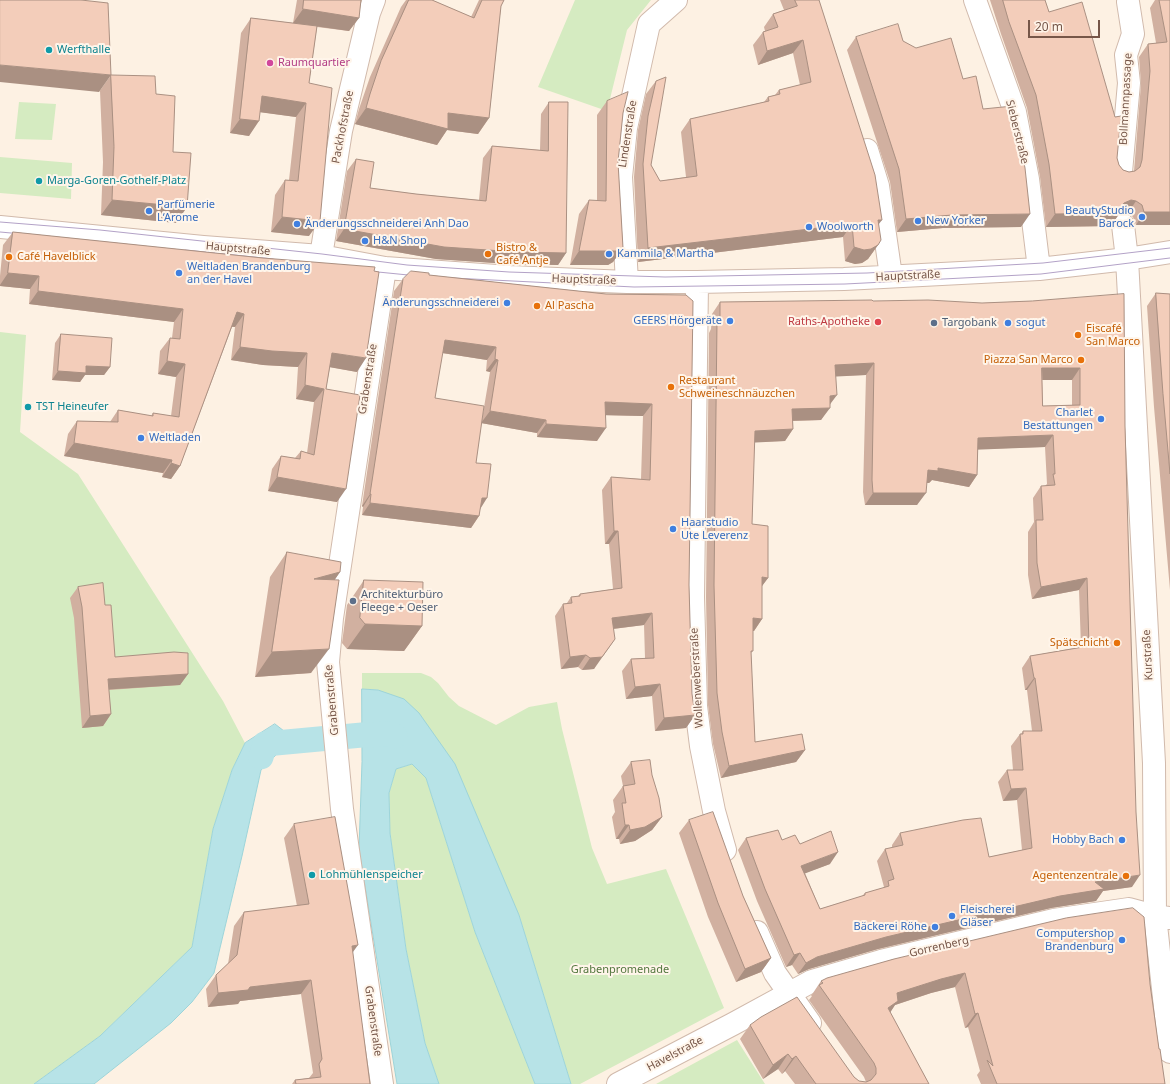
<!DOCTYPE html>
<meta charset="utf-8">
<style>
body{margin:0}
#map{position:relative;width:1170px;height:1084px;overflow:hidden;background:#fdf1e3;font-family:"Noto Sans",sans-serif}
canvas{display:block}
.scale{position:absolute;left:1028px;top:20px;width:72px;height:18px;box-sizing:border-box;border:2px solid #765648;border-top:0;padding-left:5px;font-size:12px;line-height:14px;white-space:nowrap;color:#765648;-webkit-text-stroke:3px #fff5ea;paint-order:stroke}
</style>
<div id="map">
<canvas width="1170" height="1084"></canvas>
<div class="scale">20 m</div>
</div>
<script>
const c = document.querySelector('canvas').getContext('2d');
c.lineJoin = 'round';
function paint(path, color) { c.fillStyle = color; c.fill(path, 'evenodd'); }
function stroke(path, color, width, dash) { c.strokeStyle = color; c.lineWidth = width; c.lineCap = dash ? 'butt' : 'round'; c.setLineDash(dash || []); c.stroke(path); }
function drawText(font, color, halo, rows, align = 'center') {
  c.font = font + ' "Noto Sans",sans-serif'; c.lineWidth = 4; c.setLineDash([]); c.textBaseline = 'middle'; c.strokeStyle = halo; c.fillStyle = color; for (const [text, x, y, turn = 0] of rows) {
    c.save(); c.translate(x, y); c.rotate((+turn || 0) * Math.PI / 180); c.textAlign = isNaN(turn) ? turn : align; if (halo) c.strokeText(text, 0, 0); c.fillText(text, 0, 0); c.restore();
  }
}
paint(new Path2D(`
 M 575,0 L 651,0 L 627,30 L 607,111 L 538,87 Z
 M 19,102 L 56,104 L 52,140 L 15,139 Z
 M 0,157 L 72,163 L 71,199 L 0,193 Z
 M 0,332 L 26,335 L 20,432 L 78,474 L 223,701 L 245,743 L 232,770 L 213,829 L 192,947 L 100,1036 L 34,1084 L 0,1084 Z
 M 362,673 L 421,673 L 431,677 L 438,683 L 449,697 L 459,706 L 496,725 L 529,707 L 557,702 L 562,729 L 592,848 L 607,884 L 666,869 L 724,1008 L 580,1084 L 571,1084 L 519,915 L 379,690 L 362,689 Z
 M 412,764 L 426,778 L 475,932 L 535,1084 L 439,1084 L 425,1043 L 406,949 L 390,833 L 389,793 L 396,769 Z
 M 737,1040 L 765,1084 L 656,1084 Z`), '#d5ebc1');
const water = new Path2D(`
 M 362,689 L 378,690 L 404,699 L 419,713 L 455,764 L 519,915 L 571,1084 L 535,1084 L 475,932 L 426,778 L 412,764 L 396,769 L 389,793 L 390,833 L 406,949 L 425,1043 L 439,1084 L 397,1084 L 359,849 L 362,762 Z
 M 275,724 L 284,731 L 286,745 L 261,770 L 242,856 L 214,973 L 192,1002 L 171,1023 L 94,1084 L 34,1084 L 100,1036 L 192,947 L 213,829 L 232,770 L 245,743 Z`);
paint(water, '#b7e3e7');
stroke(water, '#9dd4d9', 1);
stroke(new Path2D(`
 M 261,757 L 265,744 L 362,735 L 391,734 L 395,736`), '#b7e3e7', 25);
const minor = new Path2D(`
 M 975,0 L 1015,112 L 1028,179 L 1039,269
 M 867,150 L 878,186 L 891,276
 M 1121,172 L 1129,83 L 1126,55 L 1133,34 L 1128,2
 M 1123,225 L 1127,259 L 1154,763 L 1155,916 L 1170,1052
 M 0,227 L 203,247 L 321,256 L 385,268 L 510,277 L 627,282 L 697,282 L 844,279 L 1039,269 L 1127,259 L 1170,252
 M 321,256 L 341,131 L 369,13 L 374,0
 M 627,282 L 621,177 L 626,128 L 649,24 L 676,0
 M 697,282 L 693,597 L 696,706 L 701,746 L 714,811 L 725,850
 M 757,932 L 775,973 L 810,1023
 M 382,1084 L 342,809 L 328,662 L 332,618 L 385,268
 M 618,1084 L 733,1024 L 812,981 L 881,961 L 1054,920 L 1129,909 L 1155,916 L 1169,918`);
stroke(minor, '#d1baac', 24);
stroke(minor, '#fff', 22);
stroke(new Path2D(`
 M 0,222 L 100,230 L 322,254 L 407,265 L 509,272 L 665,277 L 867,273 L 1043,263 L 1170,248
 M 0,232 L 22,234
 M 185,250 L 273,259
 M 368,271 L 418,276
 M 452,278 L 634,287 L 845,284 L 1041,274 L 1170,258`), '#b3a2c7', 1);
paint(new Path2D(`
 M 297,0 L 361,0 L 359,18 L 349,31 L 317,27 L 309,83 L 309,236 L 271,232 L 275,195 L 285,180 L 289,180 L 296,117 L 260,112 L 249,136 L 230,133 L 241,33 L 251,18 L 293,23 Z
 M 406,0 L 432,0 L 471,17 L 479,0 L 504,0 L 501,6 L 489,118 L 478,134 L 447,130 L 437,145 L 355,124 L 359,109 L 370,77 L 401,7 Z
 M 780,0 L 819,0 L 879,224 L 878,245 L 868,259 L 862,263 L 855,264 L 845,261 L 843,237 L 638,262 L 634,177 L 638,130 L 646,94 L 656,81 L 651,165 L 660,181 L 686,177 L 681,132 L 690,119 L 764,102 L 768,97 L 775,95 L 779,90 L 800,85 L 793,53 L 758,65 L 753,45 L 763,32 L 765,31 L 764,27 L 773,14 L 784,10 Z
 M 990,0 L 1045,0 L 1049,12 L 1117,158 L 1119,165 L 1123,170 L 1129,172 L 1134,171 L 1141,84 L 1139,57 L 1148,44 L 1156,43 L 1150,8 L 1155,0 L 1170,0 L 1170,225 L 1136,225 L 1133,217 L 1128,213 L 1122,213 L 1119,214 L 1111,226 L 1046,227 L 1040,177 L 1027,108 L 1001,34 Z
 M 856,37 L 903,41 L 963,79 L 983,109 L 1021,227 L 943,228 L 897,232 L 890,182 L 847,50 Z
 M 111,75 L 156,94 L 173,152 L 187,207 L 176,223 L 101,215 L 103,162 L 100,91 L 99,92 Z
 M 607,101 L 623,113 L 618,162 L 623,248 L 613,262 L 608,265 L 570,265 L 579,214 L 589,200 L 597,201 L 597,115 Z
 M 549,102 L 566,253 L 558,265 L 509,264 L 436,259 L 336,241 L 347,171 L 356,159 L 370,188 L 416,194 L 479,200 L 483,158 L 492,146 L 540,150 L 541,114 Z
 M 13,232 L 263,258 L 357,372 L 330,367 L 326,389 L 337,502 L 268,491 L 272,469 L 281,456 L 295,458 L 301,451 L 307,453 L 314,402 L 296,399 L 298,367 L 263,365 L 231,360 L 235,327 L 232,327 L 180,466 L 171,479 L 162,477 L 163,473 L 64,456 L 68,434 L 77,421 L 110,422 L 118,410 L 151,416 L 153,413 L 171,416 L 176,377 L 158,374 L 160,351 L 170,338 L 172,338 L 174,322 L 29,304 L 30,289 L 0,286 L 0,276 L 3,245 Z
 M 429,275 L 606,294 L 686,295 L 689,585 L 692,694 L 695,715 L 686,728 L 655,731 L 652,696 L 626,699 L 622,671 L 631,659 L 645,658 L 644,625 L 613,629 L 594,669 L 582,670 L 578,667 L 561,669 L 555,616 L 563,604 L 567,603 L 571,597 L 578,596 L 580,594 L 613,589 L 609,544 L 605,544 L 602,490 L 611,477 L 641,479 L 643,416 L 605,415 L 597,441 L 537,437 L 537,433 L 481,423 L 476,463 L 480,508 L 479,516 L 471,528 L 362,515 L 363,507 L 362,506 L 394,291 L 403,279 ZM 442,353 L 487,360 L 486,371 L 490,372 L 482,419 L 435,398 Z
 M 1156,293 L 1170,294 L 1170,590 L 1168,567 L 1154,407 L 1147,306 Z
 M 873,301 L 982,303 L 1032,301 L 1125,426 L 1132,887 L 1103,891 L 1096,901 L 1051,908 L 878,949 L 809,969 L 798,974 L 792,965 L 786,967 L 757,901 L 738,850 L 746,838 L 782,840 L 800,844 L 830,864 L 805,873 L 820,909 L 862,896 L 865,893 L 883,888 L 884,887 L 877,861 L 885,849 L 892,848 L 892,845 L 900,833 L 989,857 L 1022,850 L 1017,800 L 1003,801 L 998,782 L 1007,770 L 1013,770 L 1011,746 L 1020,734 L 1021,734 L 1023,731 L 1032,731 L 1027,690 L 1025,690 L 1022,668 L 1030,656 L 1081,647 L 1079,590 L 1032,599 L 1028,575 L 1028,532 L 1034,522 L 1033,498 L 1041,486 L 1045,486 L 1047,484 L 1045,447 L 978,449 L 977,475 L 969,487 L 932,480 L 929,483 L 927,483 L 917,505 L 865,505 L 863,492 L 866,375 L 836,376 L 830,405 L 821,420 L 793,421 L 793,429 L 785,441 L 754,442 L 752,524 L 768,578 L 762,586 L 762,619 L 754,631 L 753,631 L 753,651 L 751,653 L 755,742 L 805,750 L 796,762 L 721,778 L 713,744 L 708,705 L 706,597 L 709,333 L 711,329 L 712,314 L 720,302 ZM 1042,380 L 1072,380 L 1072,405 L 1043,406 Z
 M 61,334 L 110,367 L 104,375 L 85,375 L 80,382 L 52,380 L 55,343 Z
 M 287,552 L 340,572 L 335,579 L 311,673 L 255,677 L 270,577 Z
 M 364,580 L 422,626 L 404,651 L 347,649 L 342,643 L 347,605 Z
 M 78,587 L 105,605 L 115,657 L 188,674 L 180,685 L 109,690 L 111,714 L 103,726 L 82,728 L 74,618 L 70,598 Z
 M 631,762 L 652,775 L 662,817 L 652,830 L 635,841 L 620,844 L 619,839 L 616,839 L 612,817 L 615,812 L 613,800 L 623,786 L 621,776 Z
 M 689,820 L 743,896 L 771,958 L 761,972 L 736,982 L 708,917 L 679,833 Z
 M 294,824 L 352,953 L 370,1084 L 292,1084 L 295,1080 L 309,1078 L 313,1073 L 301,994 L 240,1001 L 238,1004 L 208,1007 L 206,989 L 216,975 L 228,964 L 234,926 L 244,912 L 297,906 L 284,838 Z
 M 894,959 L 1150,984 L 1159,1049 L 1165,1084 L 981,1084 L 977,1075 L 980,1071 L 968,1027 L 965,1028 L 955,987 L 931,993 L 895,1005 L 890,1012 L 929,1084 L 795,1084 L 785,1071 L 782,1074 L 778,1069 L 763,1079 L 740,1039 L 750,1025 L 854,1077 L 859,1081 L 866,1082 L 864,1077 L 809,1000 L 812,996 L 811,996 L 821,981 Z`), '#d1b0a0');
paint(new Path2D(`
 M 303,9 L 359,18 L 349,31 L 293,23 Z
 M 803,40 L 793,53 L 758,65 L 767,51 Z
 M 0,65 L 111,75 L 99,92 L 0,82 Z
 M 262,96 L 306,103 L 296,117 L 251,111 Z
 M 366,108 L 448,113 L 489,118 L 478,134 L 447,130 L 437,145 L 355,124 Z
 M 240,119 L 259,121 L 249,136 L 230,133 Z
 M 112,200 L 187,207 L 176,223 L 101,215 Z
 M 1131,200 L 1136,201 L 1128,213 L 1122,213 L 1119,214 L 1111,226 L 1046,227 L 1055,214 L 1124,203 Z
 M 1144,212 L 1170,212 L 1170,225 L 1136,225 Z
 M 1030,214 L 1021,227 L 943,228 L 897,232 L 906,219 L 952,215 Z
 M 282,217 L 320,221 L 309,236 L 271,232 Z
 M 878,220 L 882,220 L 872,233 Z
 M 852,224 L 843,237 L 638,262 L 648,248 Z
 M 344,229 L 566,253 L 558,265 L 509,264 L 436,259 L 336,241 Z
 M 878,245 L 868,259 L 862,263 L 855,264 L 845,261 L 854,247 Z
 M 623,248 L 613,262 L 608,265 L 570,265 L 579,251 Z
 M 8,273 L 39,276 L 30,289 L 0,286 L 0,285 Z
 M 38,291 L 183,309 L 174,322 L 29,304 Z
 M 237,312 L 244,314 L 235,327 L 228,326 Z
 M 445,340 L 496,347 L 487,360 L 436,352 Z
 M 240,347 L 307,353 L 298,367 L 263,365 L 231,360 Z
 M 332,353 L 366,358 L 357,372 L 323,366 Z
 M 495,359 L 498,360 L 490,372 L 486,371 Z
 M 167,361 L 185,364 L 176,377 L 158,374 Z
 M 874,363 L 866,375 L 827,377 L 835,365 Z
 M 86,366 L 110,367 L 104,375 L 85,375 L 80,382 L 52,380 L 58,371 Z
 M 1042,368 L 1080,368 L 1072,380 L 1034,380 Z
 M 305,385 L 324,389 L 314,402 L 296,399 Z
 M 837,395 L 828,407 L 830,396 Z
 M 605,402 L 652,404 L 643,416 L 596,415 Z
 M 830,408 L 821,420 L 784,421 L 792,409 Z
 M 490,411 L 546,420 L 537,433 L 481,423 Z
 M 546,424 L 606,428 L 597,441 L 537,437 Z
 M 793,429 L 785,441 L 746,443 L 755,431 Z
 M 1053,435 L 1045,447 L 969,450 L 978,438 Z
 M 74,443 L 172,460 L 163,473 L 64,456 Z
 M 171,463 L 180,466 L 171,479 L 162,477 Z
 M 938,468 L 977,475 L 969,487 L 932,480 L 929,483 L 920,482 L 928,470 Z
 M 277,477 L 346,489 L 337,502 L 268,491 Z
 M 873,493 L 926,493 L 917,505 L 865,505 Z
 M 370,494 L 371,494 L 363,507 L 362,506 Z
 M 482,498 L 487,498 L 479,511 Z
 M 370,503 L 479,516 L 471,528 L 362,515 Z
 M 614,531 L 618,531 L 609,544 L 605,544 Z
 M 340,572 L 323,597 L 314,579 Z
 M 762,577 L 768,578 L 759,590 Z
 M 1087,578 L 1079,590 L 1032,599 L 1041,587 Z
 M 652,613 L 644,625 L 604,630 L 612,618 Z
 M 753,618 L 762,619 L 754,631 L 744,630 Z
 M 365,624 L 422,626 L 404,651 L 347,649 Z
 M 615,639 L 594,669 L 582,670 L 590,658 Z
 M 329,649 L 311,673 L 255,677 L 272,652 Z
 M 586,655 L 578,667 L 561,669 L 570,657 Z
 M 188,674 L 180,685 L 100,690 L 108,679 Z
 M 1034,678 L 1035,678 L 1027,690 L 1025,690 Z
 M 660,684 L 652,696 L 626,699 L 635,687 Z
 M 111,714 L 103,726 L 82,728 L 90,716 Z
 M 695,715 L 686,728 L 655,731 L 664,718 Z
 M 805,750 L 796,762 L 721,778 L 729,766 Z
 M 1026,788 L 1017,800 L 1003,801 L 1011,789 Z
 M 662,817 L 652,830 L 635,841 L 620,844 L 630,830 Z
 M 625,825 L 629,825 L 619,839 L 616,839 Z
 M 838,852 L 830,864 L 793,878 L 801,866 Z
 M 1140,875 L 1132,887 L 1103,891 L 1096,901 L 1051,908 L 878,949 L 809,969 L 798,974 L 806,963 L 817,957 L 886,937 L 1095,882 Z
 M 358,945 L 348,959 L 352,946 Z
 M 800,953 L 792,965 L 786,967 L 794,955 Z
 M 771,958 L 761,972 L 736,982 L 745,969 Z
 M 965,973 L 955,987 L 931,993 L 895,1005 L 888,1016 L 878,1022 L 897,993 L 941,979 Z
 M 311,980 L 301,994 L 240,1001 L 238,1004 L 208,1007 L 218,993 L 250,987 Z
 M 978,1013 L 968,1027 L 965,1028 L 975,1014 Z
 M 788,1054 L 778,1069 L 763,1079 L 773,1065 Z
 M 796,1056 L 785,1071 L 782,1074 L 792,1059 Z`), '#aa9082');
const building = new Path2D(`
 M 0,0 L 81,0 L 108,3 L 111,75 L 0,65 Z
 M 304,0 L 361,0 L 359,18 L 303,9 Z
 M 409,0 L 432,0 L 474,18 L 482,0 L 504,0 L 501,6 L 489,118 L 448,113 L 448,129 L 366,108 L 370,94 L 381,61 Z
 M 795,0 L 819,0 L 875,175 L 882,220 L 878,220 L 881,240 L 878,245 L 871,249 L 864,250 L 854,247 L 852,224 L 648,248 L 643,164 L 648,116 L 656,81 L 666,77 L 651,165 L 660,181 L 697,176 L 690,119 L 769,101 L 768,97 L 780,94 L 779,90 L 811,82 L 803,40 L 767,51 L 763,32 L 778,27 L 773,14 L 797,6 Z
 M 1003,0 L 1045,0 L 1049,12 L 1082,2 L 1115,117 L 1121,116 L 1117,158 L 1119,165 L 1123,170 L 1129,172 L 1135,171 L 1140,167 L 1142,160 L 1150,71 L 1148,44 L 1167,42 L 1159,0 L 1170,0 L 1170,212 L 1144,212 L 1142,205 L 1136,201 L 1131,200 L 1124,203 L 1121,207 L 1120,213 L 1055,214 L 1049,164 L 1036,95 L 1009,22 Z
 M 251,18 L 317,26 L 309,83 L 332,88 L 320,221 L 282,217 L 285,180 L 298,181 L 306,103 L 262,96 L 259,121 L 240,119 Z
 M 898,24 L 903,41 L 916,48 L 951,38 L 963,79 L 976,76 L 983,109 L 1013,106 L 1025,168 L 1030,214 L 952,215 L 906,219 L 899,169 L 856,37 Z
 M 111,75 L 155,76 L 156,94 L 175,96 L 173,152 L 191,153 L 187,207 L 112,200 L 114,147 Z
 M 628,92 L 623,113 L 618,162 L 623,248 L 618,251 L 579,251 L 589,200 L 606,201 L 607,101 Z
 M 549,102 L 568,102 L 566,253 L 517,252 L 444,247 L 344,229 L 356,159 L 374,162 L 370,188 L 416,194 L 486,201 L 492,146 L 548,151 Z
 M 13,232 L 263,258 L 375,267 L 374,271 L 379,272 L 366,358 L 332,353 L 326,389 L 360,395 L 346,489 L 277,477 L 281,456 L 300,459 L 301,451 L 314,455 L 324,389 L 305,385 L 307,353 L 272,351 L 240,347 L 244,314 L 237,312 L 180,466 L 171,463 L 172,460 L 74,443 L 77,421 L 118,422 L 118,410 L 153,416 L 153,413 L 179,417 L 185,364 L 167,361 L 170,338 L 180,339 L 183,309 L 38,291 L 39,276 L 8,273 Z
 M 411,271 L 429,273 L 429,275 L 606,294 L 686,295 L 693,301 L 689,585 L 692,694 L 695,715 L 664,718 L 660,684 L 635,687 L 631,659 L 654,658 L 652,613 L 612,618 L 615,639 L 602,657 L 590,658 L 586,655 L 570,657 L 563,604 L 572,603 L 571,597 L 580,596 L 580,594 L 622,588 L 618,531 L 614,531 L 611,477 L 650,480 L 652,404 L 605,402 L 606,428 L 546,424 L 546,420 L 490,411 L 498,360 L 495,359 L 496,347 L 445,340 L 435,398 L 484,406 L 476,463 L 491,464 L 487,498 L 482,498 L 479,516 L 370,503 L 371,494 L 370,494 L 403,279 Z
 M 1156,293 L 1170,294 L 1170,474 L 1163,394 Z
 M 1124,294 L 1125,426 L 1136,812 L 1140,875 L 1095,882 L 1104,889 L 1060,896 L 886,937 L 817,957 L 806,963 L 800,953 L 794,955 L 765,889 L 746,838 L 778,830 L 782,840 L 795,835 L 800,844 L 831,831 L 838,852 L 801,866 L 820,909 L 865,895 L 865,893 L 889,886 L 888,881 L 894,879 L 885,849 L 903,845 L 900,833 L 963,820 L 981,818 L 989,857 L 1032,848 L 1026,788 L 1011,789 L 1007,770 L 1023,770 L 1020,734 L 1023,734 L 1023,731 L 1042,731 L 1035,678 L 1034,678 L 1030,656 L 1089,646 L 1087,578 L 1041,587 L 1037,563 L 1036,520 L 1043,520 L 1041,486 L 1055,485 L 1053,474 L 1055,474 L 1053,435 L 978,438 L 977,475 L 938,468 L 938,471 L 928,470 L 926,493 L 873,493 L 872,480 L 874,363 L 835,365 L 837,395 L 830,396 L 830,408 L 792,409 L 793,429 L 755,431 L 752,524 L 768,526 L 768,578 L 762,577 L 762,619 L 753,618 L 753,651 L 751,651 L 755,742 L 802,734 L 805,750 L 729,766 L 722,732 L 717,693 L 714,585 L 717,321 L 720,323 L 720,302 L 872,300 L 873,301 L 928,300 L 982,303 L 1032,301 ZM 1042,368 L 1080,368 L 1080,405 L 1043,406 Z
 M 61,334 L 112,338 L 110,367 L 86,366 L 86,373 L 58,371 Z
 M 287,552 L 341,562 L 340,572 L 314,579 L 339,580 L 329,649 L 272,652 Z
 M 364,580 L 423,582 L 422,626 L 365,624 L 360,618 Z
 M 103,583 L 105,605 L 111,605 L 115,657 L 174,652 L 188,653 L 188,674 L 108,679 L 111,714 L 90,716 L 82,607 L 78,587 Z
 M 650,760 L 652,775 L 659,798 L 662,817 L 645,827 L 630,830 L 629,825 L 625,825 L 622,803 L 626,803 L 623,786 L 635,784 L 631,762 Z
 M 713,812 L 743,896 L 771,958 L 745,969 L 718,903 L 689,820 Z
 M 335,817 L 358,945 L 352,946 L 370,1084 L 296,1084 L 295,1080 L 321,1077 L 319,1064 L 322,1059 L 311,980 L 250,987 L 248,990 L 218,993 L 216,975 L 237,955 L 244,912 L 309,904 L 294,824 Z
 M 1133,908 L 1144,917 L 1150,984 L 1159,1049 L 1160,1049 L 1165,1084 L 997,1084 L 987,1060 L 993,1066 L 978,1013 L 975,1014 L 965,973 L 941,979 L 897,993 L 898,1001 L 888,1008 L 929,1084 L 816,1084 L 796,1056 L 792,1059 L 788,1054 L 773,1065 L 750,1025 L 761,1017 L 797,997 L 854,1077 L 859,1081 L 866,1082 L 871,1080 L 876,1074 L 876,1068 L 874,1063 L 819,985 L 823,983 L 821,981 L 827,978 L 894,959 L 1066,918 Z`);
paint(building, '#f3cdba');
stroke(building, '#aa9082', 1);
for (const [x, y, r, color] of [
 [49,50,4,"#0f9aa8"],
 [270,63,4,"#d1479c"],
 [39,181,4,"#0f9aa8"],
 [149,211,4,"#3f7fe0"],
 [1142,217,4,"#3f7fe0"],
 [918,221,4,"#3f7fe0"],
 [297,224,4,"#3f7fe0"],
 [809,227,4,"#3f7fe0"],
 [365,241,4,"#3f7fe0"],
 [488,254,4,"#e8710a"],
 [609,254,4,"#3f7fe0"],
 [9,257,4,"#e8710a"],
 [179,273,4,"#3f7fe0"],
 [507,303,4,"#3f7fe0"],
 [537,306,4,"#e8710a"],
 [730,321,4,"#3f7fe0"],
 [878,322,4,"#e0444e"],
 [934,323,4,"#5c6f8a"],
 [1008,323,4,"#3f7fe0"],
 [1078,335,4,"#e8710a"],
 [1081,360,4,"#e8710a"],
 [671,387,4,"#e8710a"],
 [28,407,4,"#0f9aa8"],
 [1101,419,4,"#3f7fe0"],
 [141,438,4,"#3f7fe0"],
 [673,529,4,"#3f7fe0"],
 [353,601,4,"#5c6f8a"],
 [1117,643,4,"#e8710a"],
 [1122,840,4,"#3f7fe0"],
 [312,875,4,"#0f9aa8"],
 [1126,876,4,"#e8710a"],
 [952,916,4,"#3f7fe0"],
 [935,927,4,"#3f7fe0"],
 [1122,940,4,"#3f7fe0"]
]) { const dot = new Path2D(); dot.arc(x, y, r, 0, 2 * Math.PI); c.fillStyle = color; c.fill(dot); stroke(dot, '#fff5ea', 1.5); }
drawText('11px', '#0d838f', '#fff5ea', [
 ["Werfthalle",57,50],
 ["Marga-Goren-Gothelf-Platz",47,181],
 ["TST Heineufer",36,407],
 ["Lohmühlenspeicher",320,875]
], 'left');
drawText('11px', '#b23c85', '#fff5ea', [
 ["Raumquartier",278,63]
], 'left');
drawText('11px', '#765648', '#fff5ea', [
 ["Bollmannpassage",1126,99,-87],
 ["Packhofstraße",343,127,-79],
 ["Sieberstraße",1017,132,76],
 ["Lindenstraße",628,134,-81],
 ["Hauptstraße",238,249,5],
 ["Hauptstraße",908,276,-3],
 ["Hauptstraße",584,280,2],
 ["Grabenstraße",368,379,-81],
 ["Kurstraße",1148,655,-93],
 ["Wollenweberstraße",697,678,-93],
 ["Grabenstraße",332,700,-95],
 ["Gorrenberg",939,947,-13],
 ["Grabenstraße",373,1021,82],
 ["Havelstraße",675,1054,-28]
]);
drawText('11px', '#366cbe', '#fff5ea', [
 ["Parfümerie",157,205],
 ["L‘Arome",157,218],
 ["BeautyStudio",1134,211,"right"],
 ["Barock",1134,224,"right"],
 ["New Yorker",926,221],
 ["Änderungsschneiderei Anh Dao",305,224],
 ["Woolworth",817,227],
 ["H&N Shop",373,241],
 ["Kammila & Martha",617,254],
 ["Weltladen Brandenburg",187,267],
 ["an der Havel",187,280],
 ["Änderungsschneiderei",499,303,"right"],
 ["GEERS Hörgeräte",722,321,"right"],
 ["sogut",1016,323],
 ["Charlet",1093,413,"right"],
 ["Bestattungen",1093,426,"right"],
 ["Weltladen",149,438],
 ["Haarstudio",681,523],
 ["Ute Leverenz",681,536],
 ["Hobby Bach",1114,840,"right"],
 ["Fleischerei",960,910],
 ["Gläser",960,923],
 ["Bäckerei Röhe",927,927,"right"],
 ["Computershop",1114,934,"right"],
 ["Brandenburg",1114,947,"right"]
], 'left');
drawText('11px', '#c56008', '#fff5ea', [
 ["Bistro &",496,248],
 ["Café Antje",496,261],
 ["Café Havelblick",17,257],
 ["Al Pascha",545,306],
 ["Eiscafé",1086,329],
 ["San Marco",1086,342],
 ["Piazza San Marco",1073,360,"right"],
 ["Restaurant",679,381],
 ["Schweineschnäuzchen",679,394],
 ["Spätschicht",1109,643,"right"],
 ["Agentenzentrale",1118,876,"right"]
], 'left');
drawText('11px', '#be3a42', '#fff5ea', [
 ["Raths-Apotheke",870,322]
], 'right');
drawText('11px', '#4e5e75', '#fff5ea', [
 ["Targobank",942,323],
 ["Architekturbüro",361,595],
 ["Fleege + Oeser",361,608]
], 'left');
drawText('11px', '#52763d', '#fff5ea', [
 ["Grabenpromenade",620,970]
]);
</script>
